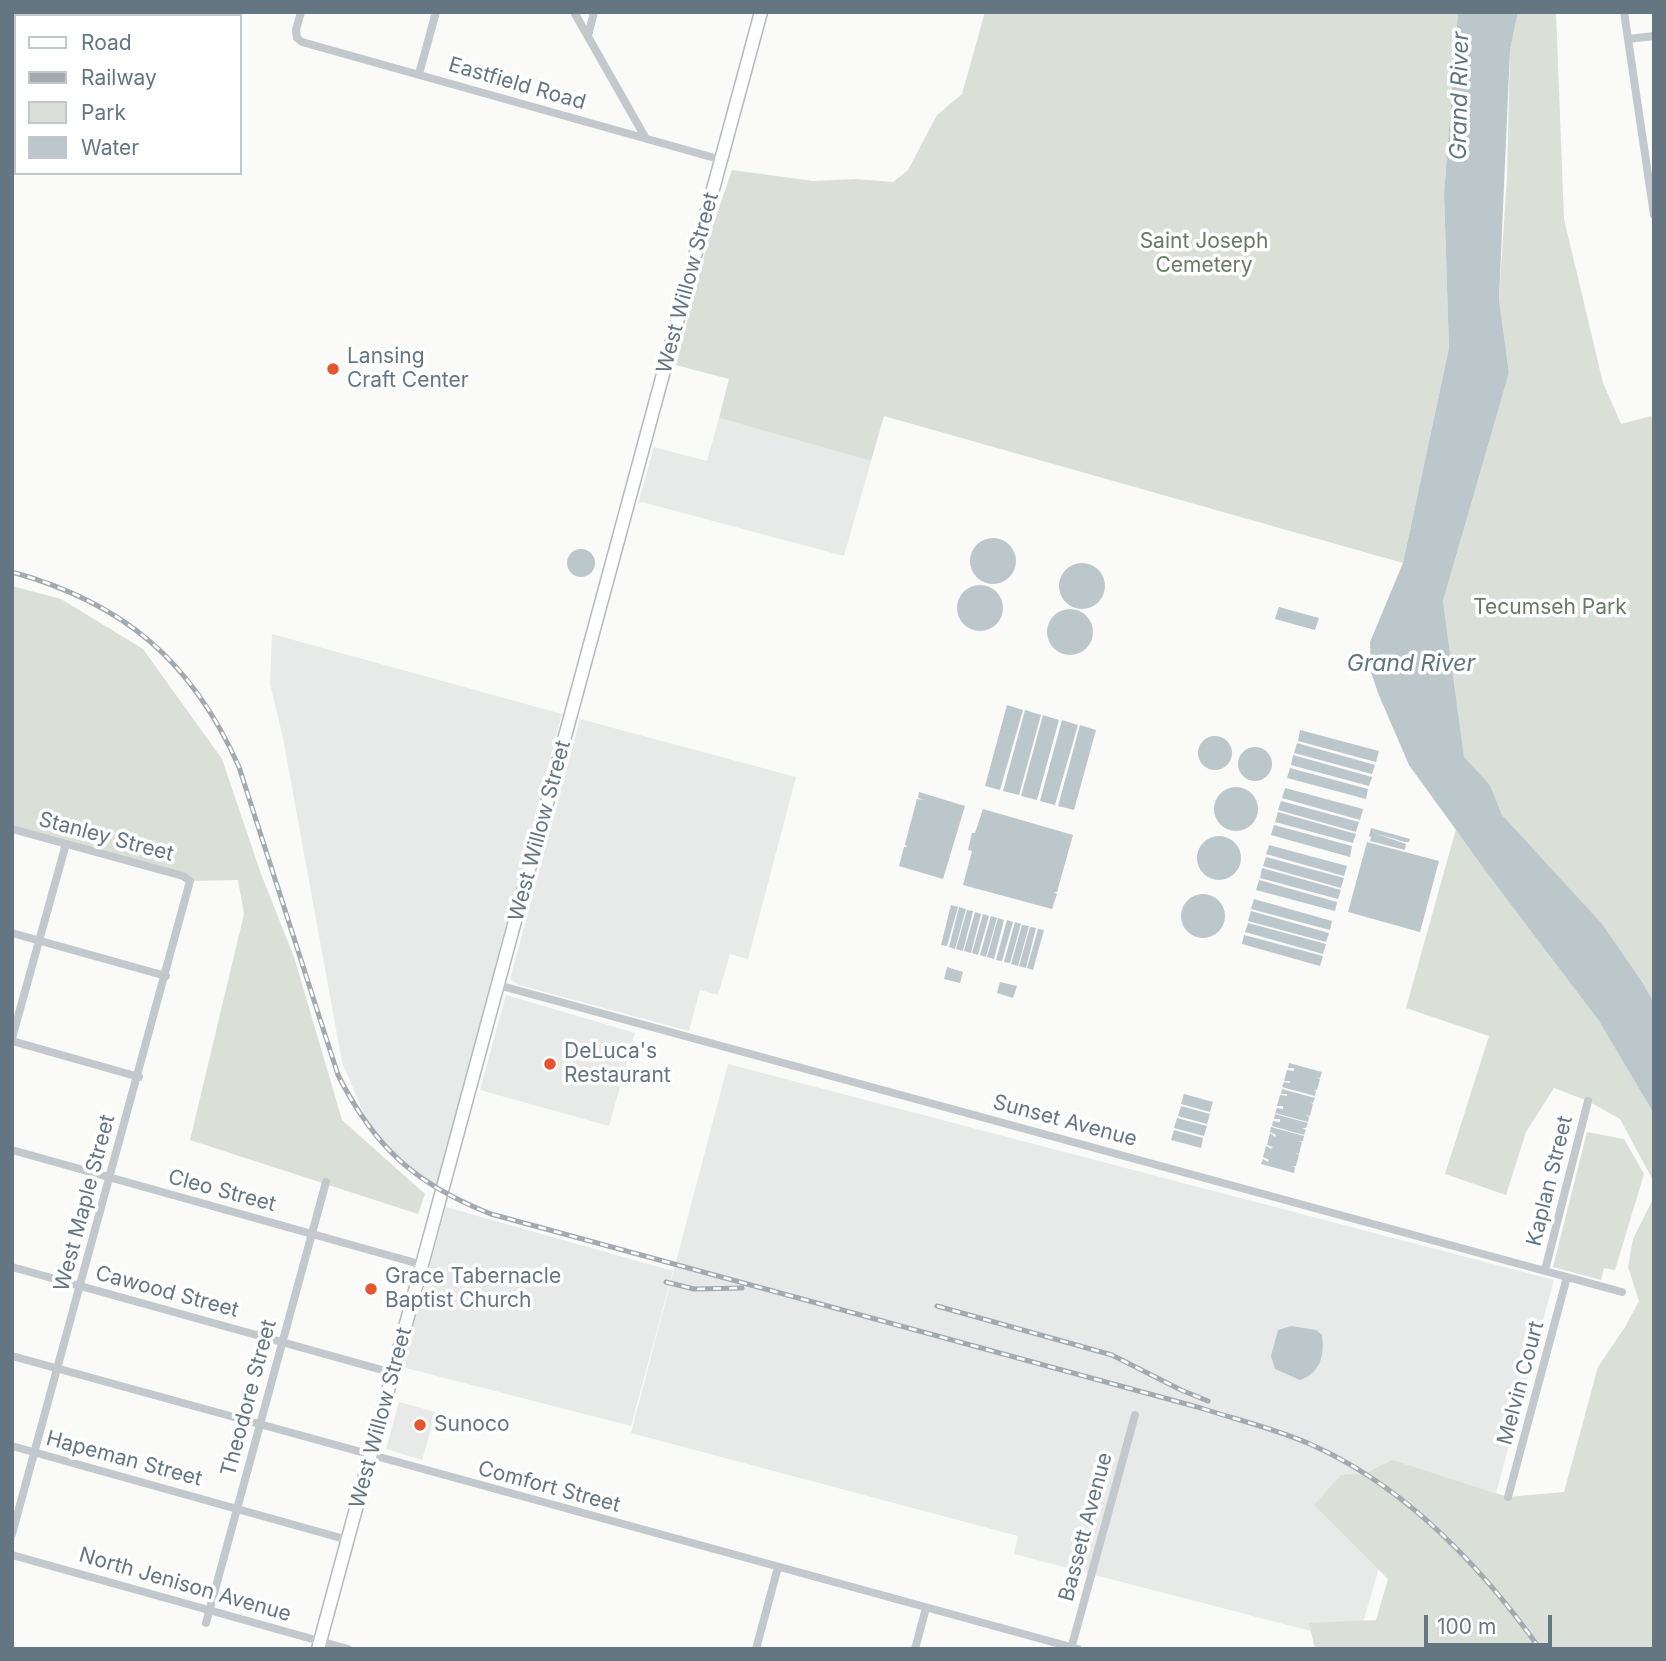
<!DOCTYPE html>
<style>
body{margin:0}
#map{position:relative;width:1666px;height:1661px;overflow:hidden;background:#fafaf8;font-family:Inter,sans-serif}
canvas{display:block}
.frame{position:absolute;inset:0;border:14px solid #657683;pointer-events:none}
.legend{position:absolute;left:14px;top:14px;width:228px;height:161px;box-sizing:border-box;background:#fff;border:2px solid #c1c8cd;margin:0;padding:9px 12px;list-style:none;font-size:21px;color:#657683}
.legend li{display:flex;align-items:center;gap:14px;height:35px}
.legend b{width:35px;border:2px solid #c1c8cd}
.scale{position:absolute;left:1424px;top:1615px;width:128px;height:32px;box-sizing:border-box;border:4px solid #657683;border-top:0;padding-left:9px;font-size:21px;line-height:24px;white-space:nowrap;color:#657683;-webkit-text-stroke:5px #fff;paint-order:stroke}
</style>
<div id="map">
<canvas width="1666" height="1661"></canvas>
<div class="frame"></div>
<ul class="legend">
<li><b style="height:9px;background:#fff"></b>Road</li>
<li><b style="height:9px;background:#a2aab0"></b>Railway</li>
<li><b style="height:19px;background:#dadfd7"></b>Park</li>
<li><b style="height:19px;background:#bbc7cb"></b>Water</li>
</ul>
<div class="scale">100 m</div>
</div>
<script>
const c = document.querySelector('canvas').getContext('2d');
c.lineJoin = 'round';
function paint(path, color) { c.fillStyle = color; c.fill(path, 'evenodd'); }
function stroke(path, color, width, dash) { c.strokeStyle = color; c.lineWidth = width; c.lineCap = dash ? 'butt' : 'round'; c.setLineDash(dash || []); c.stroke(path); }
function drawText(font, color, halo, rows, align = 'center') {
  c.font = font + ' Inter,sans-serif'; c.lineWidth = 7; c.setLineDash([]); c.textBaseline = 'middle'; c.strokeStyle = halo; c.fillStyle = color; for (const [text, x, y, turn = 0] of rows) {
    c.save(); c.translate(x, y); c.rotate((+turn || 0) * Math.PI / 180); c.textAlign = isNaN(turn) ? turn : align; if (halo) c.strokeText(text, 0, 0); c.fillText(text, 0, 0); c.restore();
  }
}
paint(new Path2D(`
 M 719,418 L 871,461 L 844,556 L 642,502 L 638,504 L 654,447 L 707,461 Z
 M 272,634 L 562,714 L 436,1188 L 405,1164 L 367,1121 L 342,1062 L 283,738 L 270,684 Z
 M 580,719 L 796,777 L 748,959 L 730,954 L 718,995 L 700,990 L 689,1031 L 519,985 L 510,979 Z
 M 506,995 L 635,1033 L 609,1126 L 480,1090 Z
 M 728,1064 L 1554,1280 L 1496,1493 L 1409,1466 L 1357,1643 L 1014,1554 L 1018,1536 L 631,1433 Z
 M 446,1207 L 673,1271 L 631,1426 L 402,1367 Z
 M 399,1402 L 436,1412 L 422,1460 L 386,1449 Z`), '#e8e9e9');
paint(new Path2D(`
 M 985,12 L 1458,12 L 1444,194 L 1449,348 L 1403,563 L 884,416 L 871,461 L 719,418 L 729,379 L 676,365 L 709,237 L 732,170 L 813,181 L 855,179 L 893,182 L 908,170 L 937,115 L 962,94 Z
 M 1518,12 L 1556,12 L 1564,219 L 1603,383 L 1621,424 L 1651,416 L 1654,424 L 1654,1005 L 1502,815 L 1490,785 L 1464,758 L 1443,601 L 1509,373 L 1499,299 L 1507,176 L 1510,50 Z
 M 12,586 L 61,599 L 143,649 L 222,759 L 261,874 L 294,957 L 342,1120 L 425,1194 L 418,1214 L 190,1140 L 244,914 L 238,880 L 190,881 L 12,831 Z
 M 1456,829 L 1599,1021 L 1654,1114 L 1654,1182 L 1620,1119 L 1588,1101 L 1554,1088 L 1526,1132 L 1506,1195 L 1445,1174 L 1489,1036 L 1406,1008 Z
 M 1587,1132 L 1624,1139 L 1644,1174 L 1615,1270 L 1604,1268 L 1601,1280 L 1553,1267 Z
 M 1654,1197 L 1654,1649 L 1315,1649 L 1309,1623 L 1376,1620 L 1388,1579 L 1314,1505 L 1341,1475 L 1366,1473 L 1392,1460 L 1508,1497 L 1564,1492 L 1598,1367 L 1625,1327 L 1639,1301 L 1628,1267 L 1633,1239 Z`), '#dadfd7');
paint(new Path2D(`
 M 1458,12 L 1518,12 L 1510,50 L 1499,299 L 1509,373 L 1443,601 L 1464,757 L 1490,785 L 1502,815 L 1602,924 L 1642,982 L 1654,1003 L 1654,1114 L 1599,1021 L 1485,870 L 1409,765 L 1378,693 L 1371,672 L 1370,642 L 1403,563 L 1449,348 L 1444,194 Z
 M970 561a23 23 0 1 1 46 0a23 23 0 1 1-46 0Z
 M567 563a14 14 0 1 1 28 0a14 14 0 1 1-28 0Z
 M1059 586a23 23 0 1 1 46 0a23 23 0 1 1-46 0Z
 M957 608a23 23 0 1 1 46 0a23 23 0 1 1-46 0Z
 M 1279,607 L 1319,618 L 1315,630 L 1275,619 Z
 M1047 632a23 23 0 1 1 46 0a23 23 0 1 1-46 0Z
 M 1007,705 L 1023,710 L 1000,790 L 985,786 Z
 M 1025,710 L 1041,715 L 1019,795 L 1003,791 Z
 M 1043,715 L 1059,720 L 1037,800 L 1021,796 Z
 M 1062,720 L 1078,725 L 1055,805 L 1040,801 Z
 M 1080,725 L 1096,730 L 1074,810 L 1058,806 Z
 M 1300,730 L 1379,751 L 1376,762 L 1298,741 Z
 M1198 753a17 17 0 1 1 34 0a17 17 0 1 1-34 0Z
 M 1297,743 L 1375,765 L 1372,774 L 1294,753 Z
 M1238 764a17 17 0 1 1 34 0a17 17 0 1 1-34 0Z
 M 1293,755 L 1372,777 L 1369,786 L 1291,765 Z
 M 1290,768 L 1368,789 L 1366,799 L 1287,778 Z
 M1214 809a22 22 0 1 1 44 0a22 22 0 1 1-44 0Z
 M 1285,788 L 1363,809 L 1360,820 L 1282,798 Z
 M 919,792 L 965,806 L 943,879 L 899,866 L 904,847 L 907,847 L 905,844 L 917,799 L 924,800 L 918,798 Z
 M 1281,801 L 1359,822 L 1356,832 L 1278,810 Z
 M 983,809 L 1073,835 L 1057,892 L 1054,892 L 1057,894 L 1052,909 L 963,885 L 972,851 L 968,850 L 972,833 L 975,833 Z
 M 1278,812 L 1356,834 L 1353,843 L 1275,822 Z
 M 1274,825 L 1352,846 L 1350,857 L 1271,835 Z
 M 1371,828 L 1410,839 L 1409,842 L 1405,842 L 1374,833 L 1406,844 L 1405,850 L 1370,841 L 1371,837 L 1369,836 Z
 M1197 858a22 22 0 1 1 44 0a22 22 0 1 1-44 0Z
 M 1367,842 L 1439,861 L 1420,932 L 1348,912 Z
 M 1269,845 L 1347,866 L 1344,876 L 1266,854 Z
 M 1266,857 L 1344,878 L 1341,888 L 1263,866 Z
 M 1262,868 L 1341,890 L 1338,899 L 1260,878 Z
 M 1259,880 L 1337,902 L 1335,911 L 1256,890 Z
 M1181 916a22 22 0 1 1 44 0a22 22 0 1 1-44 0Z
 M 1254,899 L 1332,921 L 1330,930 L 1251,909 Z
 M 951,905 L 958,907 L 947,946 L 941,945 Z
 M 959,907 L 966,909 L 955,949 L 949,947 Z
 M 967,910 L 973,911 L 963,951 L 956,949 Z
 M 1251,911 L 1329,933 L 1326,942 L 1248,921 Z
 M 975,912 L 981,914 L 971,953 L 964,951 Z
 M 983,914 L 989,916 L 978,955 L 972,953 Z
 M 991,916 L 997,918 L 986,957 L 980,955 Z
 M 998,918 L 1004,920 L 994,959 L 987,957 Z
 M 1007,920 L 1013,922 L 1002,961 L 996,960 Z
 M 1015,922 L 1021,924 L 1010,963 L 1004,962 Z
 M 1248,923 L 1326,944 L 1323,954 L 1245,932 Z
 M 1022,925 L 1029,926 L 1018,966 L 1011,964 Z
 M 1030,927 L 1036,928 L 1026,968 L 1019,966 Z
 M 1038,929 L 1044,930 L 1033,970 L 1027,968 Z
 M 1244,935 L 1323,956 L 1320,966 L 1242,944 Z
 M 947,967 L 963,972 L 960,983 L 944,979 Z
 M 1000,982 L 1017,986 L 1013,998 L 997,993 Z
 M 1289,1063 L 1322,1072 L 1320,1078 L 1316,1077 L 1320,1079 L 1317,1090 L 1313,1090 L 1316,1091 L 1315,1096 L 1282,1087 L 1284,1082 L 1290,1083 L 1290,1081 L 1284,1081 L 1287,1070 L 1294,1071 L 1294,1068 L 1288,1068 Z
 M 1282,1089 L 1315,1098 L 1313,1103 L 1309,1102 L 1313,1104 L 1310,1116 L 1306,1115 L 1309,1117 L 1308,1122 L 1275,1113 L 1277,1108 L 1283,1109 L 1283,1106 L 1277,1106 L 1280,1095 L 1287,1096 L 1287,1094 L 1281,1094 Z
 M 1184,1094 L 1213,1102 L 1210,1112 L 1181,1104 Z
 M 1181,1106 L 1210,1114 L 1207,1124 L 1178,1116 Z
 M 1275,1114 L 1308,1123 L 1306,1128 L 1302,1128 L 1306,1130 L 1304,1135 L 1272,1126 L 1273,1121 L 1280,1122 L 1280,1119 L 1274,1119 Z
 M 1177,1118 L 1207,1126 L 1204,1136 L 1174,1128 Z
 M 1271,1127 L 1304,1136 L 1303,1141 L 1299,1141 L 1302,1142 L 1299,1154 L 1295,1153 L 1299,1155 L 1296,1166 L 1292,1166 L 1295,1167 L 1294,1173 L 1261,1164 L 1263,1159 L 1268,1162 L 1269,1160 L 1263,1157 L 1266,1146 L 1271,1149 L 1273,1147 L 1267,1145 L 1270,1133 L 1275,1137 L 1276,1135 L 1270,1132 Z
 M 1174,1130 L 1203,1138 L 1201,1148 L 1171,1140 Z
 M 1291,1326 L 1316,1330 L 1322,1335 C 1325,1356 1320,1373 1300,1380 L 1275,1369 L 1271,1356 L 1278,1330 Z`), '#bbc7cb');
const secondary = new Path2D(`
 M 318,1649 L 761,12`);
stroke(secondary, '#b3babf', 15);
stroke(new Path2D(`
 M 301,12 L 296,30 L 297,38 L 302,42 L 722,160
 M 574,12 L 645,137
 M 1624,12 L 1654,215
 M 588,36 L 594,12
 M 1628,39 L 1654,36
 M 419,74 L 436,12
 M 12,829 L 183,876 L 190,881 L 12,1534
 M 12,933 L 166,976
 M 498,985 L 1622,1292
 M 12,1038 L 66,844
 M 12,1041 L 139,1077
 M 12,1150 L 423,1265
 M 12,1267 L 393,1373
 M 1545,1270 L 1588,1101
 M 12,1356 L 1078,1649
 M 12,1446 L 348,1540
 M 1508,1497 L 1567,1277
 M 12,1555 L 348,1649
 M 206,1623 L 326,1182
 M 756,1649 L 778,1567
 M 915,1649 L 926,1608
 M 1071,1649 L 1135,1415`), '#c3c8cc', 8);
stroke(secondary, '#fff', 12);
const rail = new Path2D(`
 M 12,572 C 124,603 192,661 239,767 L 338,1075 C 375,1148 415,1184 491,1214 L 1201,1408 C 1237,1420 1277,1429 1312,1445 C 1406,1487 1481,1566 1540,1649
 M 666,1282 L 694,1289 L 742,1288
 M 937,1306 L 1112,1355 L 1181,1390 L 1208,1401`);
stroke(rail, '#a2aab0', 5);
stroke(rail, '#fff', 2.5, [8]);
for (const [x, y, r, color] of [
 [333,369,7,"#e4572e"],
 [550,1064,7,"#e4572e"],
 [371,1289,7,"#e4572e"],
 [420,1425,7,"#e4572e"]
]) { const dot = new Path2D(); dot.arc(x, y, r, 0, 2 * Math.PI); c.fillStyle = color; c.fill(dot); stroke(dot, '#fff', 2.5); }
drawText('21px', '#657683', '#fff', [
 ["Eastfield Road",517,84,16],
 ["West Willow Street",688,283,-75],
 ["West Willow Street",540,831,-75],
 ["Stanley Street",106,837,15],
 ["Sunset Avenue",1065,1121,15],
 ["Kaplan Street",1550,1181,-76],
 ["Cleo Street",222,1191,15],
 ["West Maple Street",85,1203,-75],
 ["Cawood Street",167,1292,15],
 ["Melvin Court",1521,1383,-75],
 ["Theodore Street",249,1398,-75],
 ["West Willow Street",381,1418,-75],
 ["Hapeman Street",124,1459,15],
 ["Comfort Street",549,1487,15],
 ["Bassett Avenue",1086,1527,-75],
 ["North Jenison Avenue",185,1585,16]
]);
drawText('21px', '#687a64', '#fff', [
 ["Saint Joseph",1204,242],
 ["Cemetery",1204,266],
 ["Tecumseh Park",1550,608]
]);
drawText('21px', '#657683', '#fff', [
 ["Lansing",347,357],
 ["Craft Center",347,381],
 ["DeLuca's",564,1052],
 ["Restaurant",564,1076],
 ["Grace Tabernacle",385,1277],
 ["Baptist Church",385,1301],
 ["Sunoco",434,1425]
], 'left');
drawText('italic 23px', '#60757c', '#fff', [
 ["Grand River",1460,96,-89],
 ["Grand River",1411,664]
]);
</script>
